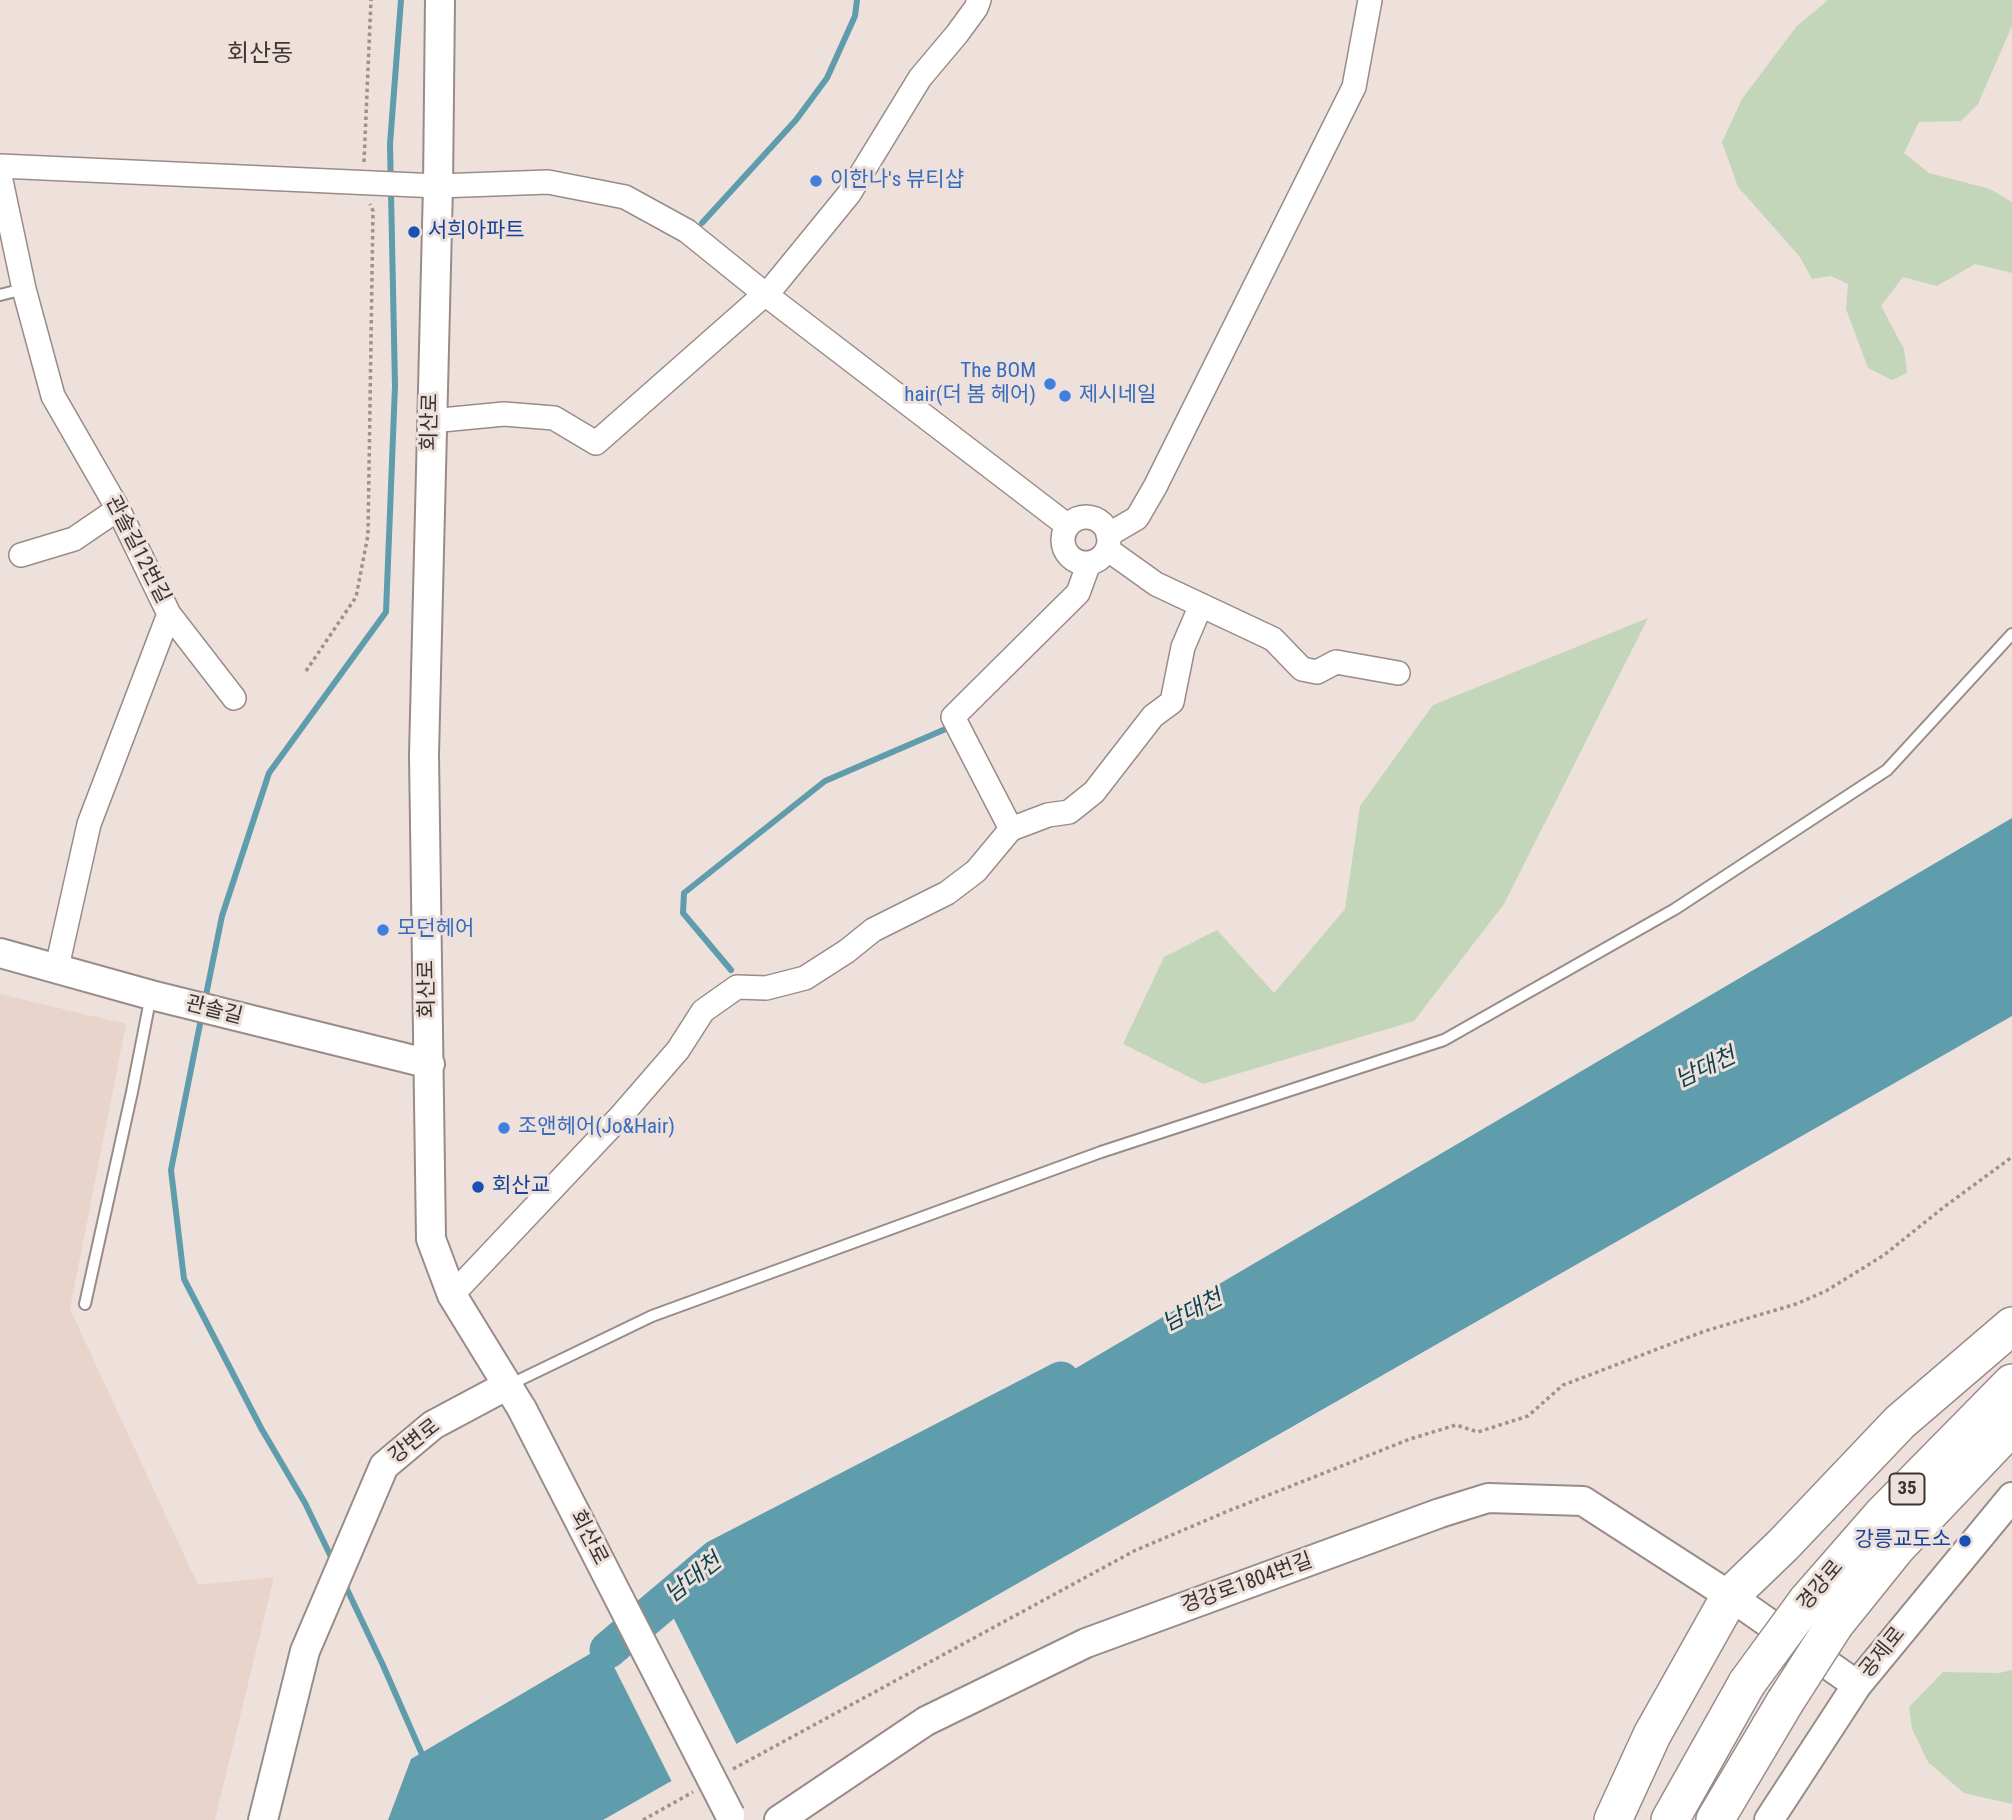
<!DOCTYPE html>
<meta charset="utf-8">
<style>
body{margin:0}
canvas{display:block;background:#eee0db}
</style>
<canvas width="2012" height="1820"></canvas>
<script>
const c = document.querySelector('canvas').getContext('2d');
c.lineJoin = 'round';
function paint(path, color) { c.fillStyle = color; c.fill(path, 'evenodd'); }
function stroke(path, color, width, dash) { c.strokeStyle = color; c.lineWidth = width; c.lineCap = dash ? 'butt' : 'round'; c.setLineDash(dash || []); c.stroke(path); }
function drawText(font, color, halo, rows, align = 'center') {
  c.font = font + ' "Roboto Condensed","Noto Sans KR",sans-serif'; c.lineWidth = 6; c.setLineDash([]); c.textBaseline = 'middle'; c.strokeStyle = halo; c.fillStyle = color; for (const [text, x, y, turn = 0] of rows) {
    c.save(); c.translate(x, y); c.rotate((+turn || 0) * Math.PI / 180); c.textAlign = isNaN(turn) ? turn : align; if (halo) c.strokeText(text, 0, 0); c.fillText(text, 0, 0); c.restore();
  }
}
paint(new Path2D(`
 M 0,994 L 126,1024 L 70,1309 L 198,1585 L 274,1577 L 215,1820 L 0,1820 Z`), '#e9d4cb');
paint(new Path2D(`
 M 1828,0 L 2012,0 L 2012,26 L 1978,104 L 1961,121 L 1919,122 L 1904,153 L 1929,173 L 1990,189 L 2012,202 L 2012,273 L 1975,264 L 1937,286 L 1903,277 L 1881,306 L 1904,349 L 1907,373 L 1892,380 L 1868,368 L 1846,309 L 1848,284 L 1831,276 L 1812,279 L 1800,257 L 1738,187 L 1722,142 L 1742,99 L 1796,27 Z
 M 1648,618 L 1504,904 L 1414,1021 L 1203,1084 L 1123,1044 L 1164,957 L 1217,930 L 1274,993 L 1345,909 L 1360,806 L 1433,705 Z
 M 2012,1670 L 2012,1804 L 1964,1793 L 1928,1762 L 1912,1729 L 1909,1707 L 1943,1672 L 1999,1673 Z`), '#c4d6b9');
paint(new Path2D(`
 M 2012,818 L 2012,1016 L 603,1820 L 388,1820 L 411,1759 Z`), '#5f9cac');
paint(new Path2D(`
 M 667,1605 L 738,1747 L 673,1784 L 602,1643 Z`), '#eee0db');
stroke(new Path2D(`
 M 702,223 L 796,120 L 827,78 L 855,16 L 857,0
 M 731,970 L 683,913 L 684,893 L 825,781 L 948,728
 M 205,1000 L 222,916 L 269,773 L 386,612 L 395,386 L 390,144 L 401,0
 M 202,1014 L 171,1170 L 184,1279 L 261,1428 L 305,1503 L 333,1561
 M 344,1583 L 382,1663 L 425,1761`), '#5f9cac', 6);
stroke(new Path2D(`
 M 608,1650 L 717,1558 L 1061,1380`), '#5f9cac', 37);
const service = new Path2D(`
 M 0,295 L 24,289
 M 85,1304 L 132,1092 L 151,995
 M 509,1385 L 652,1316 L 1101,1152 L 1444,1040 L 1675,909 L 1887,770 L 2012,634`);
const minor = new Path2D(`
 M 0,166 L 438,186 L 548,182 L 625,197 L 687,231 L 765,294 L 1068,526
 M 0,176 L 24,289 L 53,396 L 118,509 L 169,614 L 89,824 L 57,967
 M 431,421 L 504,414 L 554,418 L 596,443 L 773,287 L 849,194 L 920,78 L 957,34 L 976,8 L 979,0
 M1063 540a23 23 0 1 1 46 0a23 23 0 1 1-46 0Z
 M 1108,535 L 1137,518 L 1155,487 L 1354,87 L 1370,0
 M 1107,549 L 1156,584 L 1273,639 L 1302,669 L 1317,672 L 1336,662 L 1398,673
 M 21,555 L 74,539 L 118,509
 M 169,614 L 234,698
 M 1011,829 L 1048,815 L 1069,812 L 1094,792 L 1153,716 L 1172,702 L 1183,647 L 1201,605
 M 452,1295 L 619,1118 L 678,1050 L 703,1011 L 737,987 L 766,988 L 805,978 L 847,951 L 873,930 L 947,893 L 976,871 L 1011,829 L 953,717 L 1078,593 L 1089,563`);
const tertiary = new Path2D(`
 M 440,0 L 438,186 L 424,755 L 431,1239 L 452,1295 L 522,1409
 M 0,953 L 151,995 L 430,1064
 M 263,1820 L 305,1651 L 384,1466 L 433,1425 L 506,1386
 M 779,1820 L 926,1721 L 1086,1643 L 1440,1513 L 1488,1498 L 1583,1501 L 1730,1596 L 1857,1685
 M 1769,1820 L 1857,1685 L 2012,1497`);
const trunk = new Path2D(`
 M 1807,1601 L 1883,1514 L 2012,1383
 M 1835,1624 L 1897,1547 L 2012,1426
 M 1613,1820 L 1652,1735 L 1730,1596 L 1783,1545 L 1900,1422 L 2012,1326
 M 1670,1820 L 1747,1683
 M 1715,1820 L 1785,1702`);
stroke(service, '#998c88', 14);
stroke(minor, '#998c88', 26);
stroke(tertiary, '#998c88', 32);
stroke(trunk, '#998c88', 40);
stroke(new Path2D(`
 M 364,162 L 371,0
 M 306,671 L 356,597 L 368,535 L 373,211 L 370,204
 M 733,1769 L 1134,1551 L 1228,1511 L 1410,1439 L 1456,1425 L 1478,1432 L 1528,1416 L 1563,1385 L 1705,1331 L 1796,1304 L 1826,1291 L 1884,1255 L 1944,1207 L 2012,1157
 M 643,1820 L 693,1792`), '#9d928f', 3.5, [3.5, 3.5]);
stroke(service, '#fff', 10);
stroke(minor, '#fff', 23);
stroke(tertiary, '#fff', 28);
stroke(trunk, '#fff', 37);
const tertiaryBridge = new Path2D(`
 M 522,1409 L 730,1815`);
const trunkBridge = new Path2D(`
 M 1747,1683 L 1807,1601
 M 1785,1702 L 1835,1624`);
stroke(tertiaryBridge, '#998c88', 32, []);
stroke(trunkBridge, '#998c88', 40, []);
stroke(tertiaryBridge, '#fff', 28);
stroke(trunkBridge, '#fff', 37);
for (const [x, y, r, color] of [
 [816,181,7,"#3f7fe0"],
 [414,232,7,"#1a4fb4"],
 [1050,384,7,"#3f7fe0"],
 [1065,396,7,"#3f7fe0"],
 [383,930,7,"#3f7fe0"],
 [504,1128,7,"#3f7fe0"],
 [478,1187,7,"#1a4fb4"],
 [1965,1541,7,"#1a4fb4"]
]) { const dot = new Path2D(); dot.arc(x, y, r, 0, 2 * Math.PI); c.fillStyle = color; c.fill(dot); stroke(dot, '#eee0db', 2.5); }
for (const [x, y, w] of [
 [1907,1489,35]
]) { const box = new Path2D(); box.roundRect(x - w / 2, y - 15.5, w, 31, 5); c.fillStyle = '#eee0db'; c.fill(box); stroke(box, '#393331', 2); }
drawText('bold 19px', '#393331', null, [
 ["35",1907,1489]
]);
drawText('21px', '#366cbe', '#eee0db', [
 ["이한나's 뷰티샵",830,181],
 ["The BOM",1036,372,"right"],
 ["hair(더 봄 헤어)",1036,396,"right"],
 ["제시네일",1079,396],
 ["모던헤어",397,930],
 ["조앤헤어(Jo&Hair)",518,1128]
], 'left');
drawText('21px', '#164399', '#eee0db', [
 ["서희아파트",428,232],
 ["회산교",492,1187],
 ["강릉교도소",1951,1541,"right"]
], 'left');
drawText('21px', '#393331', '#eee0db', [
 ["회산로",431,422,-89],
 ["관솔길12번길",137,550,63],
 ["회산로",428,989,-91],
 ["관솔길",214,1011,14],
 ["강변로",415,1442,-38],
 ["회산로",588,1538,63],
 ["경강로1804번길",1247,1584,-20],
 ["경강로",1821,1586,-50],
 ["공제로",1883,1653,-51]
]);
drawText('italic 23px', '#0b4450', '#eee0db', [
 ["남대천",1706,1069,-25],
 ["남대천",1193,1312,-27],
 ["남대천",694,1579,-38]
]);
drawText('24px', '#413733', '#eee0db', [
 ["회산동",260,55]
]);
</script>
